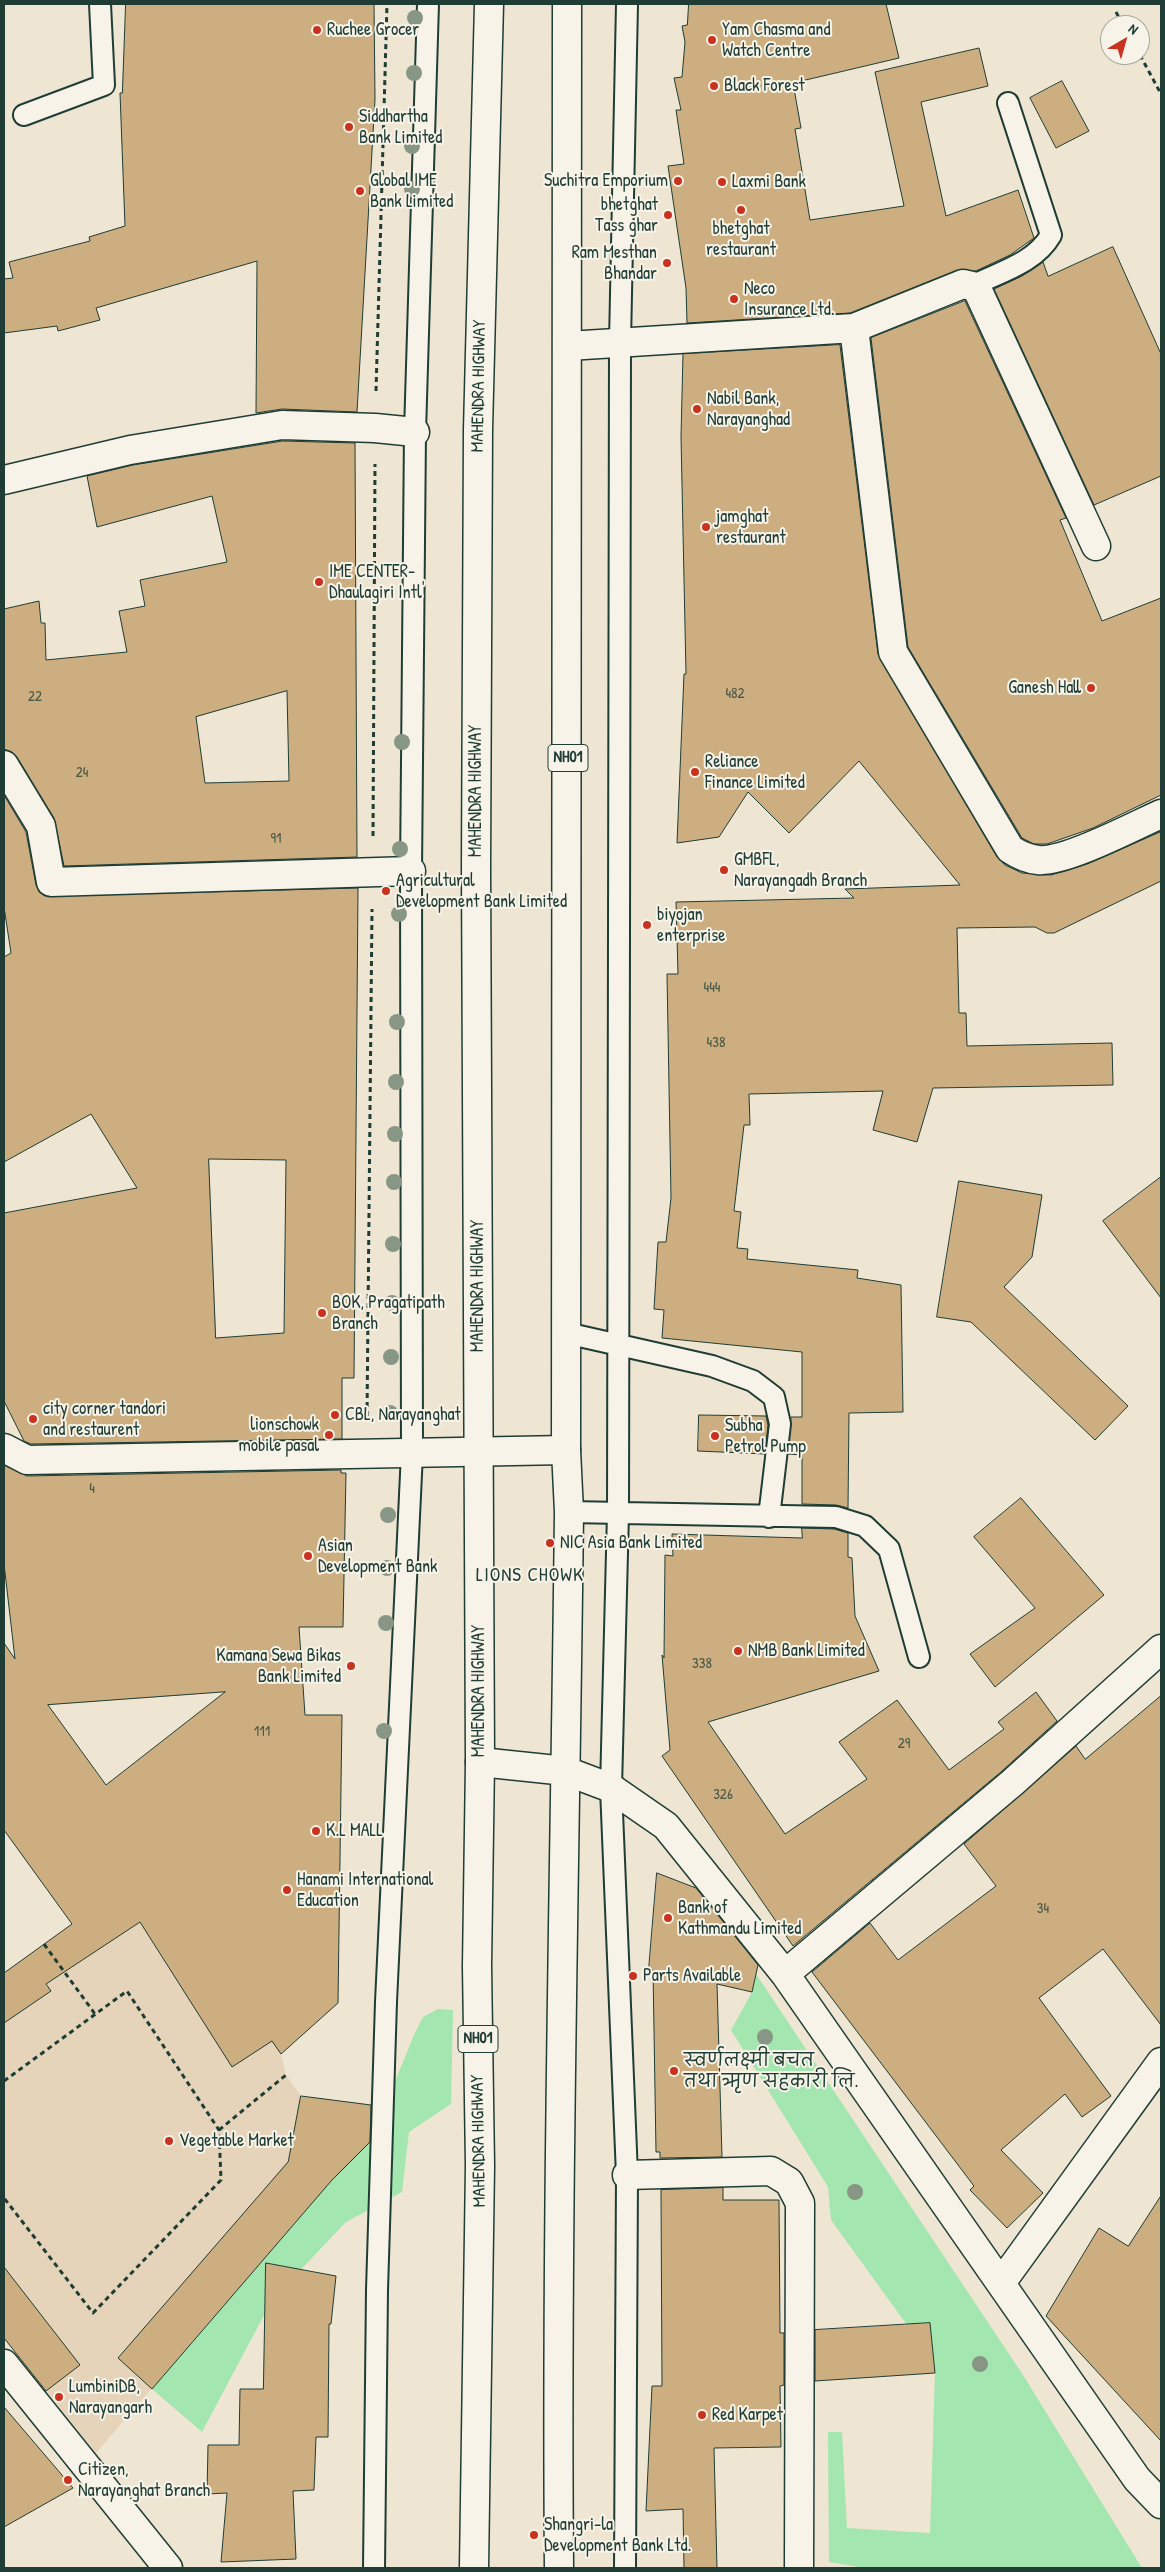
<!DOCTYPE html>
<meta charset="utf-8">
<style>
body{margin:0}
#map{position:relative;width:1165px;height:2572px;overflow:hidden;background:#efe5d3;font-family:"Patrick Hand",sans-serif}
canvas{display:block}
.frame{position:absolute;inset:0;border:5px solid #1f3d34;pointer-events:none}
.north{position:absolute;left:1100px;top:15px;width:50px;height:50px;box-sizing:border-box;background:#f7f3e8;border:1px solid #a1aaa0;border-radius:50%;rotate:38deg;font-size:14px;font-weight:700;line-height:20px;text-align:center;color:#1f3d34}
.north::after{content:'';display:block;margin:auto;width:18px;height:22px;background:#c8321e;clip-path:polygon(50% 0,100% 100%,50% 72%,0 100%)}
</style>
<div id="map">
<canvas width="1165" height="2572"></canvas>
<div class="frame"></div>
<div class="north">N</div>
</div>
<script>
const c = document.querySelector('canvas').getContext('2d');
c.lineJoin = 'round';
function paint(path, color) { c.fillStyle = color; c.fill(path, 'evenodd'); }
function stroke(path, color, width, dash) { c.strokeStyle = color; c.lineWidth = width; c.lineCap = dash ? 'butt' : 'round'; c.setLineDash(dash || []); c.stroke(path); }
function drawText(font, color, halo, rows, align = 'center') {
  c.font = font + ' "Patrick Hand","Playpen Sans Deva",sans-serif'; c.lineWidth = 4; c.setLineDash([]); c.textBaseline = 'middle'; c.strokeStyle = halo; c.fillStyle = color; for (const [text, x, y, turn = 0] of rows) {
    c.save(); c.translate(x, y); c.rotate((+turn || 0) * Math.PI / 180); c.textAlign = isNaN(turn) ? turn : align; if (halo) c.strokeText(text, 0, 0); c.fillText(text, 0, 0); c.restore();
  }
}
paint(new Path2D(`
 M 162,1861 L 281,2054 L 286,2075 L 301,2096 L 332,2180 L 96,2453 L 4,2338 L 4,1973 Z`), '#e5d4ba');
paint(new Path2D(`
 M 756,1974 L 1023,2375 L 1142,2568 L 864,2568 L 829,2562 L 828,2432 L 842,2432 L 847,2528 L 930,2533 L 935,2373 L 930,2323 L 907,2325 L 831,2220 L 828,2187 L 731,2030 L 752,1992 Z
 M 438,2009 L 453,2010 L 451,2104 L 409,2132 L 402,2192 L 346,2222 L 272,2300 L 202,2432 L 152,2389 L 332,2180 L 374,2138 L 386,2103 L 414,2035 L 423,2017 Z`), '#a4e6b0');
const building = new Path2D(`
 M 126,4 L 374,4 L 375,99 L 357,412 L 282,409 L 256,413 L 257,261 L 96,308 L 100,320 L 58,331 L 57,326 L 4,333 L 4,279 L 13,278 L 9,262 L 90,241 L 89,237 L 125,226 L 120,93 L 122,93 Z
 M 689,4 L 886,4 L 899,58 L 793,83 L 801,128 L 795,129 L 810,220 L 904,206 L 875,72 L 979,48 L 988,86 L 921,102 L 946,216 L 1018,190 L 1034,238 L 1010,255 L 976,271 L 957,270 L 850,313 L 687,323 L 686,288 L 668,166 L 684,164 L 676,110 L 681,110 L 674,78 L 682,77 L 685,42 L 682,26 L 687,25 Z
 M 1062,81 L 1089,131 L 1056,148 L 1030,98 Z
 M 1113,247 L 1161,354 L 1161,476 L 1094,505 L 994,289 L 1022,276 L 1043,262 L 1048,276 Z
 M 965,301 L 1066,518 L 1060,520 L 1102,621 L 1161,598 L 1161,795 L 1093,828 L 1047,844 L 1034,844 L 1022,838 L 908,647 L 871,338 Z
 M 840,345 L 878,654 L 997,857 L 1005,865 L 1022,873 L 1051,875 L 1087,864 L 1160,832 L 1161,834 L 1161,881 L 1054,933 L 1047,933 L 1035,927 L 957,928 L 959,1013 L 966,1013 L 967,1046 L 1112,1043 L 1113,1085 L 933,1088 L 917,1142 L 873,1130 L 883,1091 L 749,1094 L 750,1125 L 744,1125 L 734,1211 L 741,1212 L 737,1248 L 748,1249 L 747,1259 L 858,1270 L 857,1278 L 901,1285 L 903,1412 L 849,1413 L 848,1508 L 836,1505 L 802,1504 L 802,1455 L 788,1454 L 791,1417 L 802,1417 L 802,1352 L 662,1338 L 664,1310 L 654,1309 L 658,1242 L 666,1242 L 671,1198 L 667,974 L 678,974 L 676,902 L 854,898 L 845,889 L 960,885 L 859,761 L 789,833 L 748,792 L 719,837 L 677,843 L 684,674 L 686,674 L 681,437 L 683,354 Z
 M 283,441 L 355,443 L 357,857 L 64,866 L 54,818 L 17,757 L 12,752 L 4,749 L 4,609 L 39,601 L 41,623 L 45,623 L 46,660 L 127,652 L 119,611 L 145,606 L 140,580 L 227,562 L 212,496 L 97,527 L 87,476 L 133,465 ZM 287,691 L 289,781 L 205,783 L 196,717 Z
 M 4,795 L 26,832 L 36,885 L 39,892 L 45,896 L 358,888 L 354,1378 L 342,1378 L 342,1439 L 31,1444 L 24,1441 L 4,1401 L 4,1213 L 137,1188 L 91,1114 L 4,1162 L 4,957 L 11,953 L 4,907 ZM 209,1159 L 286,1160 L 284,1333 L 216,1338 Z
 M 1161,1177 L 1161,1298 L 1103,1221 Z
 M 959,1181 L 1042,1195 L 1032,1257 L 1004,1287 L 1128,1406 L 1095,1440 L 971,1322 L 937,1317 Z
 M 699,1415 L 766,1416 L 768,1425 L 765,1454 L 698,1451 Z
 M 4,1465 L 27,1476 L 341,1470 L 341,1473 L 346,1473 L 343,1627 L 299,1627 L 305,1715 L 342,1715 L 338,2003 L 281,2054 L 272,2041 L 232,2067 L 140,1922 L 46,1984 L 51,1991 L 4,2023 L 4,1973 L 72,1924 L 4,1830 L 4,1643 L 15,1659 L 4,1564 ZM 225,1692 L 106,1785 L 48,1705 Z
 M 1021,1498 L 1104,1595 L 995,1687 L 970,1654 L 1035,1608 L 974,1537 Z
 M 802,1528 L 834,1529 L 848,1533 L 848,1557 L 852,1558 L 855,1616 L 879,1671 L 708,1722 L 785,1834 L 867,1779 L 839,1742 L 897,1700 L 949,1770 L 1004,1729 L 998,1722 L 1036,1692 L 1057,1721 L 1002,1771 L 793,1946 L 662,1756 L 670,1750 L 662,1655 L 664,1658 L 665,1555 L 673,1556 L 672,1534 L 802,1538 Z
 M 1161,1696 L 1161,2025 L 1103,1949 L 1039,1998 L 1111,2096 L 1082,2117 L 1065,2094 L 1001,2150 L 1043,2193 L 1007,2228 L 970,2190 L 974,2186 L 812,1972 L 870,1923 L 898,1960 L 996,1886 L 964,1844 L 1076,1746 L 1085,1759 Z
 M 657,1873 L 696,1888 L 758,1965 L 752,1992 L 717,1984 L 722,2157 L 660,2158 L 660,2152 L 656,2152 L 653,1970 L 649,1969 Z
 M 301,2096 L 371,2105 L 370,2142 L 332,2180 L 152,2389 L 118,2358 L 288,2162 Z
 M 723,2188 L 723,2200 L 779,2200 L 780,2333 L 784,2333 L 784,2385 L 780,2386 L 781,2447 L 714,2448 L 717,2568 L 684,2568 L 683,2509 L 646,2511 L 652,2386 L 662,2386 L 661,2190 Z
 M 1161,2196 L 1161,2441 L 1046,2316 L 1099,2228 L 1128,2246 Z
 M 266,2263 L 336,2276 L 331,2324 L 329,2324 L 328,2437 L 316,2437 L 314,2490 L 293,2491 L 296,2559 L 221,2562 L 227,2493 L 207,2494 L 208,2445 L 239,2445 L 240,2389 L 263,2389 Z
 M 4,2267 L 80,2365 L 46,2391 L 4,2338 Z
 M 930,2323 L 935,2373 L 815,2381 L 815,2330 Z
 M 4,2407 L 73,2488 L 4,2527 Z`);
paint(building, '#cdae81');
stroke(building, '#1f3d34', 1);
const lane = new Path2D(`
 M 24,115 L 104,85 L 100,4
 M 972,286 C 1000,272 1035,263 1051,235 L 1008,103
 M 566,1333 L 712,1366 L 753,1381 L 774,1397 L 780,1424 L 769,1517
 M 569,1512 L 836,1517 L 865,1526 L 889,1549 L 919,1657
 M 374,2568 L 377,2290 L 386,2002 L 412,1453 L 411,871 L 415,432 L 428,4
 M 625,2568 L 627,2175 L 611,1788 L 618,1513 L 620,342 L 627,4`);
const street = new Path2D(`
 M 854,328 L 893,652 L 1010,849 C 1019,855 1027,859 1038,860 C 1064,863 1134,826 1161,814
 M 568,346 L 854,328 L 963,284 L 972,286 L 978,291 L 1096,546
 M 4,480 L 130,450 L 282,425 L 375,428 L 415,432
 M 4,765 L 41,826 L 51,882 L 411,871
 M 4,1448 L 27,1460 L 566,1450
 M 480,1762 L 566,1771 L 611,1788 L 666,1826 L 785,1974 L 1137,2479 L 1161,2504
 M 785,1974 L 1012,1783 L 1161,1649
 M 627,2175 L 771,2171 L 789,2182 L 800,2203 L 799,2568
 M 1001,2283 L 1161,2062
 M 4,2364 L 168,2568`);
const highway = new Path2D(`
 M 474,2568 L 480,2166 L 477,1966 L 480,1762 L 476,868 L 478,430 L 489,4
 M 559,2568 C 556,2216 565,1864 569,1512 L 566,1450 L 567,4`);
stroke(lane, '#1f3d34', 24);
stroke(street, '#1f3d34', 31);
stroke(highway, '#1f3d34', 31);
stroke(new Path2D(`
 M 1116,12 L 1123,25
 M 1140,55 L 1161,94
 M 376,391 L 387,4
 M 373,836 L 375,464
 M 367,1416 L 372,909
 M 44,1944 L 95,2014
 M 4,2081 L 127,1991 L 219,2130 L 221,2180 L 93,2313 L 4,2198
 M 219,2130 L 286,2075`), '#1f3d34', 3, [5, 4]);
stroke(lane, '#f7f3e8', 20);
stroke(street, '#f7f3e8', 28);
stroke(highway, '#f7f3e8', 28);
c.fillStyle = '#889686';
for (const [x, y] of [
 [415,18],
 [414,73],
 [412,146],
 [412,189],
 [402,742],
 [400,849],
 [399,914],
 [397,1022],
 [396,1082],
 [395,1134],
 [394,1182],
 [393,1244],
 [392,1303],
 [391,1357],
 [390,1413],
 [388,1515],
 [387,1568],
 [386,1623],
 [384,1731],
 [765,2037],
 [855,2192],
 [980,2364]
]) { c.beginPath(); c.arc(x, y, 8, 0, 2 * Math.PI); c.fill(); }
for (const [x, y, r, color] of [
 [317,30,5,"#c8321e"],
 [712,40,5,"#c8321e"],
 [714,86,5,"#c8321e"],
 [349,127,5,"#c8321e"],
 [678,181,5,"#c8321e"],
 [722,182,5,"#c8321e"],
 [360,191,5,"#c8321e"],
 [741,210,5,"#c8321e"],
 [668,215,5,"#c8321e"],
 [667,263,5,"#c8321e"],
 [734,299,5,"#c8321e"],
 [697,409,5,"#c8321e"],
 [706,527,5,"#c8321e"],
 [319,582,5,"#c8321e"],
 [1091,688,5,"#c8321e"],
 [695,772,5,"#c8321e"],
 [724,870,5,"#c8321e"],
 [386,891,5,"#c8321e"],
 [647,925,5,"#c8321e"],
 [322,1313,5,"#c8321e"],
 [335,1415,5,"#c8321e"],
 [33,1419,5,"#c8321e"],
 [329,1435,5,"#c8321e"],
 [715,1436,5,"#c8321e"],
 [550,1543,5,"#c8321e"],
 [308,1556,5,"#c8321e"],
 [738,1651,5,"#c8321e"],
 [351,1666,5,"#c8321e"],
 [316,1831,5,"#c8321e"],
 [287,1890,5,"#c8321e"],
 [668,1918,5,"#c8321e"],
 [633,1976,5,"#c8321e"],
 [674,2071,5,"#c8321e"],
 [169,2141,5,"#c8321e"],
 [59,2397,5,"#c8321e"],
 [702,2415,5,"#c8321e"],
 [68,2480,5,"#c8321e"],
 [534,2535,5,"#c8321e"]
]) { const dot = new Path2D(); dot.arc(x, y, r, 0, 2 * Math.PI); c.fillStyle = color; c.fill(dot); stroke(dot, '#f7f3e8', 2); }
drawText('15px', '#4a5947', null, [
 ["482",735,694],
 ["22",35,697],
 ["24",82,773],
 ["91",276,839],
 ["444",712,988],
 ["438",716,1043],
 ["4",92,1489],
 ["338",702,1664],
 ["111",262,1732],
 ["29",904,1744],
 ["326",723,1795],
 ["34",1043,1909]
]);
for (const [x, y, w] of [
 [568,758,40],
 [478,2039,40]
]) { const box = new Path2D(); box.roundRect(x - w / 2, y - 13.5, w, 27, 4); c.fillStyle = '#f7f3e8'; c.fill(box); stroke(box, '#1f3d34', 1); }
drawText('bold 16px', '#1f3d34', null, [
 ["NH01",568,758],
 ["NH01",478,2039]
]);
drawText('18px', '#1f3d34', '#f7f3e8', [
 ["Ruchee Grocer",327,30],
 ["Yam Chasma and",722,30],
 ["Watch Centre",722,51],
 ["Black Forest",724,86],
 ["Siddhartha",359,117],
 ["Bank Limited",359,138],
 ["Global IME",370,181],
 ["Bank Limited",370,202],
 ["Suchitra Emporium",668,181,"right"],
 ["Laxmi Bank",732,182],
 ["bhetghat",658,205,"right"],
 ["Tass ghar",658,226,"right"],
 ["bhetghat",741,229,"center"],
 ["restaurant",741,250,"center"],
 ["Ram Mesthan",657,253,"right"],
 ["Bhandar",657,274,"right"],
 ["Neco",744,289],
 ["Insurance Ltd.",744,310],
 ["Nabil Bank,",707,399],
 ["Narayanghad",707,420],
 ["jamghat",716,517],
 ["restaurant",716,538],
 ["IME CENTER-",329,572],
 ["Dhaulagiri Intl'",329,593],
 ["Ganesh Hall",1081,688,"right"],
 ["Reliance",705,762],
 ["Finance Limited",705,783],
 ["GMBFL,",734,860],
 ["Narayangadh Branch",734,881],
 ["Agricultural",396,881],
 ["Development Bank Limited",396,902],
 ["biyojan",657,915],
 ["enterprise",657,936],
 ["BOK, Pragatipath",332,1303],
 ["Branch",332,1324],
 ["city corner tandori",43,1409],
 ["and restaurent",43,1430],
 ["CBL, Narayanghat",345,1415],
 ["lionschowk",319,1425,"right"],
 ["mobile pasal",319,1446,"right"],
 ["Subha",725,1426],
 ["Petrol Pump",725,1447],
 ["NIC Asia Bank Limited",560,1543],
 ["Asian",318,1546],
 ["Development Bank",318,1567],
 ["NMB Bank Limited",748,1651],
 ["Kamana Sewa Bikas",341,1656,"right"],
 ["Bank Limited",341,1677,"right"],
 ["K.L MALL",326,1831],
 ["Hanami International",297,1880],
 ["Education",297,1901],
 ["Bank of",678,1908],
 ["Kathmandu Limited",678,1929],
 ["Parts Available",643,1976],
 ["स्वर्णलक्ष्मी बचत",684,2061],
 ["तथा ऋण सहकारी लि.",684,2082],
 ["Vegetable Market",179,2141],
 ["LumbiniDB,",69,2387],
 ["Narayangarh",69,2408],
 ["Red Karpet",712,2415],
 ["Citizen,",78,2470],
 ["Narayanghat Branch",78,2491],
 ["Shangri-la",544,2525],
 ["Development Bank Ltd.",544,2546]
], 'left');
drawText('18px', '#1f3d34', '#f7f3e8', [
 ["MAHENDRA HIGHWAY",479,386,-89],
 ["MAHENDRA HIGHWAY",476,791,-90],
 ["MAHENDRA HIGHWAY",478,1286,-90],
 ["MAHENDRA HIGHWAY",479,1691,-90],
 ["MAHENDRA HIGHWAY",479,2141,-91]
]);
c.letterSpacing = '1px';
drawText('19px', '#1f3d34', '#f7f3e8', [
 ["LIONS CHOWK",530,1576]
]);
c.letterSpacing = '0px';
</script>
